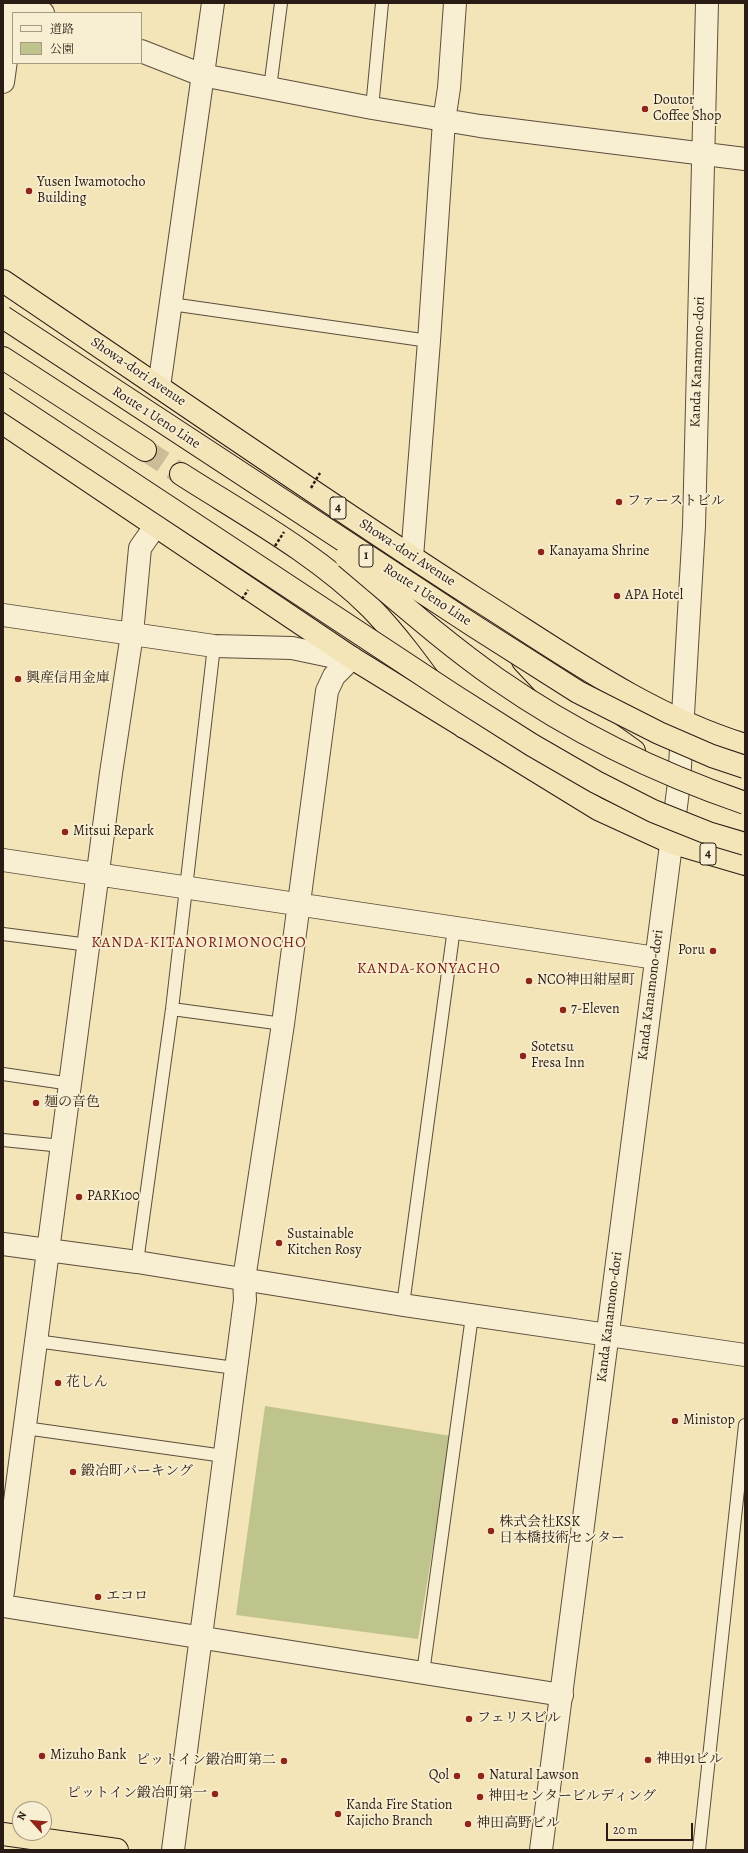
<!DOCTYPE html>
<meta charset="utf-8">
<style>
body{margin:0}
#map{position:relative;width:748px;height:1853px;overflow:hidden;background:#f4e5b8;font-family:Alegreya,"Noto Serif JP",serif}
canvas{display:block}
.frame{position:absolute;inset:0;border:4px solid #2a1c14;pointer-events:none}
.legend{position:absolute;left:12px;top:12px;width:130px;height:52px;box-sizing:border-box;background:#f8eed1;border:1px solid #a69a85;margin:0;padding:5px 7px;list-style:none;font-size:12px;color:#2a1c14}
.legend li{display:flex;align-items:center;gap:8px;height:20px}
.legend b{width:20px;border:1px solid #a69a85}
.north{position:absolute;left:12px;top:1801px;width:40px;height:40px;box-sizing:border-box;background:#f8eed1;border:1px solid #a69a85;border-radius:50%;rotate:297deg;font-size:11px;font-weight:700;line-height:16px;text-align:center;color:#2a1c14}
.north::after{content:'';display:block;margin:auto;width:14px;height:18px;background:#8f2418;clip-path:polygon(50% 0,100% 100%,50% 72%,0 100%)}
.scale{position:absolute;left:606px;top:1823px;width:87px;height:18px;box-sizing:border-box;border:2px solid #2a1c14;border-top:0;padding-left:5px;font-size:12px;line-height:14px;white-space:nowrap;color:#2a1c14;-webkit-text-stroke:3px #f8eed1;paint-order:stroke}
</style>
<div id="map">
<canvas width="748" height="1853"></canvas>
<div class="frame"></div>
<ul class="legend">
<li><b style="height:5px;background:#f8eed1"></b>道路</li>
<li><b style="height:11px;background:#bfc38c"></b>公園</li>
</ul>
<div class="north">N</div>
<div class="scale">20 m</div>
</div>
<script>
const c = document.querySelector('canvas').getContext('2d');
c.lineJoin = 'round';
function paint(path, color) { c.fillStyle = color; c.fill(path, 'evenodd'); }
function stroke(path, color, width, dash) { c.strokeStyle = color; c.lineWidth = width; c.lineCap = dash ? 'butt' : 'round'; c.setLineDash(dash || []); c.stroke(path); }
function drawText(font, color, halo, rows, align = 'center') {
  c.font = font + ' Alegreya,"Noto Serif JP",serif'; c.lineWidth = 3.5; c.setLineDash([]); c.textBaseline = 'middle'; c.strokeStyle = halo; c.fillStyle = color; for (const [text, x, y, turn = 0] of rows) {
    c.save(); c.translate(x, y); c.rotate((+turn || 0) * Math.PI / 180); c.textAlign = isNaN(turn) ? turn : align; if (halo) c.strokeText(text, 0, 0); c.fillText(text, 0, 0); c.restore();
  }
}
paint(new Path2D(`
 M 265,1406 L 451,1436 L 418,1639 L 236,1615 Z`), '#bfc38c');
stroke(new Path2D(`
 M 145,450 L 181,474`), '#ccbd97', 22, [22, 11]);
const service = new Path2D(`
 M 270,88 L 281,3
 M 372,108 L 382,3
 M 171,304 L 429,341
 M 3,934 L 89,945
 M 172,1009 L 283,1024
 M 3,1074 L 71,1084
 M 3,1140 L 62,1146
 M 137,1262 L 172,1009 L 214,646
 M 403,1305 L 454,928
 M 36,1341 L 235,1368
 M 25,1428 L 224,1456
 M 423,1673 L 472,1316
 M 699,1850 L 745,1425`);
const minor = new Path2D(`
 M 18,3 L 43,13
 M 141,51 L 202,75 L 372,108 L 480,126 L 745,159
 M 3,82 L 14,3
 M 159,387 L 213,3
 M 412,557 L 429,341 L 444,121 L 449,88 L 455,3
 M 3,615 L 214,646 L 292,648 L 330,656 L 352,658
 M 3,860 L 656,958
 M 3,1244 L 137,1262 L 403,1305 L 745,1355
 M 3,1592 L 111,773 L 132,634 L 140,548 L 156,525
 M 3,1606 L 562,1695
 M 173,1850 L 245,1300 L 244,1279 L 283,1024 L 327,691 L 334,676 L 352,658`);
const tertiary = new Path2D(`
 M 541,1850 L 679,783 L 694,526 L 707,3`);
const trunk = new Path2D(`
 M 3,281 C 160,387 316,496 475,598 C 561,652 647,715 745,745
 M 3,423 L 352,658 L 598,809 L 670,842 L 745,864
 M 523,661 L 554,694 L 634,751
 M 3,1834 L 117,1850`);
const motorway = new Path2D(`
 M 3,358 L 145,450
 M 181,474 C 245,515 317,554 371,608 C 406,644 434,687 464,727`);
stroke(service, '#5c4e3d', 14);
stroke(minor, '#5c4e3d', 24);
stroke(tertiary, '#5c4e3d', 24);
stroke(trunk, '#2a1c14', 24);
stroke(motorway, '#2a1c14', 24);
stroke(service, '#f8eed1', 12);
stroke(minor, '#f8eed1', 22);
stroke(tertiary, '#f8eed1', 22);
stroke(trunk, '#f4e5b8', 22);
stroke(motorway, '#f4e5b8', 22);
const motorwayBridge = new Path2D(`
 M 3,317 L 474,626 L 578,692 L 659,733 L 712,756 L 745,767
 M 3,398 L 453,695 L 532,745 L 596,782 L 653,811 L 708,833 L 745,844
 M 346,557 C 395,598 444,642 497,679 C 573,732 657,773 745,803`);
stroke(motorwayBridge, '#2a1c14', 24, []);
stroke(new Path2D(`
 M 311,488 L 320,473
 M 275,546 L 284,532
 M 242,599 L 248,590`), '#2a1c14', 2.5, [3, 2]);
stroke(motorwayBridge, '#f4e5b8', 22);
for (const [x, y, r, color] of [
 [645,109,4,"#8f2418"],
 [29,191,4,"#8f2418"],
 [619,502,4,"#8f2418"],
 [541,552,4,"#8f2418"],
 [617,596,4,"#8f2418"],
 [18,679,4,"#8f2418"],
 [65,832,4,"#8f2418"],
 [713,951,4,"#8f2418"],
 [529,981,4,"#8f2418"],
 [563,1010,4,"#8f2418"],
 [523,1056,4,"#8f2418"],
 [36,1103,4,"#8f2418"],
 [79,1197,4,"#8f2418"],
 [279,1243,4,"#8f2418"],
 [58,1383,4,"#8f2418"],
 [675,1421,4,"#8f2418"],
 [73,1472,4,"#8f2418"],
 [491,1531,4,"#8f2418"],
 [98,1597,4,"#8f2418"],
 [469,1719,4,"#8f2418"],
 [42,1756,4,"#8f2418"],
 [648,1760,4,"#8f2418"],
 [284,1761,4,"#8f2418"],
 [457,1776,4,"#8f2418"],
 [481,1776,4,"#8f2418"],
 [215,1794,4,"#8f2418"],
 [480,1797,4,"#8f2418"],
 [338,1814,4,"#8f2418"],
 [468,1824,4,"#8f2418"]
]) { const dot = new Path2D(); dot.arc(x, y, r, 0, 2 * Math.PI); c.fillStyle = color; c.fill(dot); stroke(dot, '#f8eed1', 1.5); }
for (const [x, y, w] of [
 [338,508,16],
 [366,556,14],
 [708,854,16]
]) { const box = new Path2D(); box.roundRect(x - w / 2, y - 11, w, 22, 3); c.fillStyle = '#f8eed1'; c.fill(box); stroke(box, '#2a1c14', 1); }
drawText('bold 13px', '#2a1c14', null, [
 ["4",338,508],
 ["1",366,556],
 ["4",708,854]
]);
drawText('14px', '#2a1c14', '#f8eed1', [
 ["Doutor",653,101],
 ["Coffee Shop",653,117],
 ["Yusen Iwamotocho",37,183],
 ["Building",37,199],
 ["ファーストビル",627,502],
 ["Kanayama Shrine",549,552],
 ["APA Hotel",625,596],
 ["興産信用金庫",26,679],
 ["Mitsui Repark",73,832],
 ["Poru",705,951,"right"],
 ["NCO神田紺屋町",537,981],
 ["7-Eleven",571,1010],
 ["Sotetsu",531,1048],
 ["Fresa Inn",531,1064],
 ["麺の音色",44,1103],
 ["PARK100",87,1197],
 ["Sustainable",287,1235],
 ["Kitchen Rosy",287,1251],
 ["花しん",66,1383],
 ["Ministop",683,1421],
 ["鍛冶町パーキング",81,1472],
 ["株式会社KSK",499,1523],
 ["日本橋技術センター",499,1539],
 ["エコロ",106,1597],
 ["フェリスビル",477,1719],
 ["Mizuho Bank",50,1756],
 ["神田91ビル",656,1760],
 ["ピットイン鍛冶町第二",276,1761,"right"],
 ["Qol",449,1776,"right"],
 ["Natural Lawson",489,1776],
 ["ピットイン鍛冶町第一",207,1794,"right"],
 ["神田センタービルディング",488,1797],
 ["Kanda Fire Station",346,1806],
 ["Kajicho Branch",346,1822],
 ["神田高野ビル",476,1824]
], 'left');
drawText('14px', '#2a1c14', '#f8eed1', [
 ["Kanda Kanamono-dori",698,362,-88],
 ["Showa-dori Avenue",138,372,34],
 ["Route 1 Ueno Line",156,418,33],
 ["Showa-dori Avenue",407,553,33],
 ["Route 1 Ueno Line",427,595,33],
 ["Kanda Kanamono-dori",651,995,-83],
 ["Kanda Kanamono-dori",610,1317,-83]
]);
c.letterSpacing = '1px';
drawText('15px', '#7a1f14', '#f8eed1', [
 ["KANDA-KITANORIMONOCHO",199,943],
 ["KANDA-KONYACHO",429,969]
]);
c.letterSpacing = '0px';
</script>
